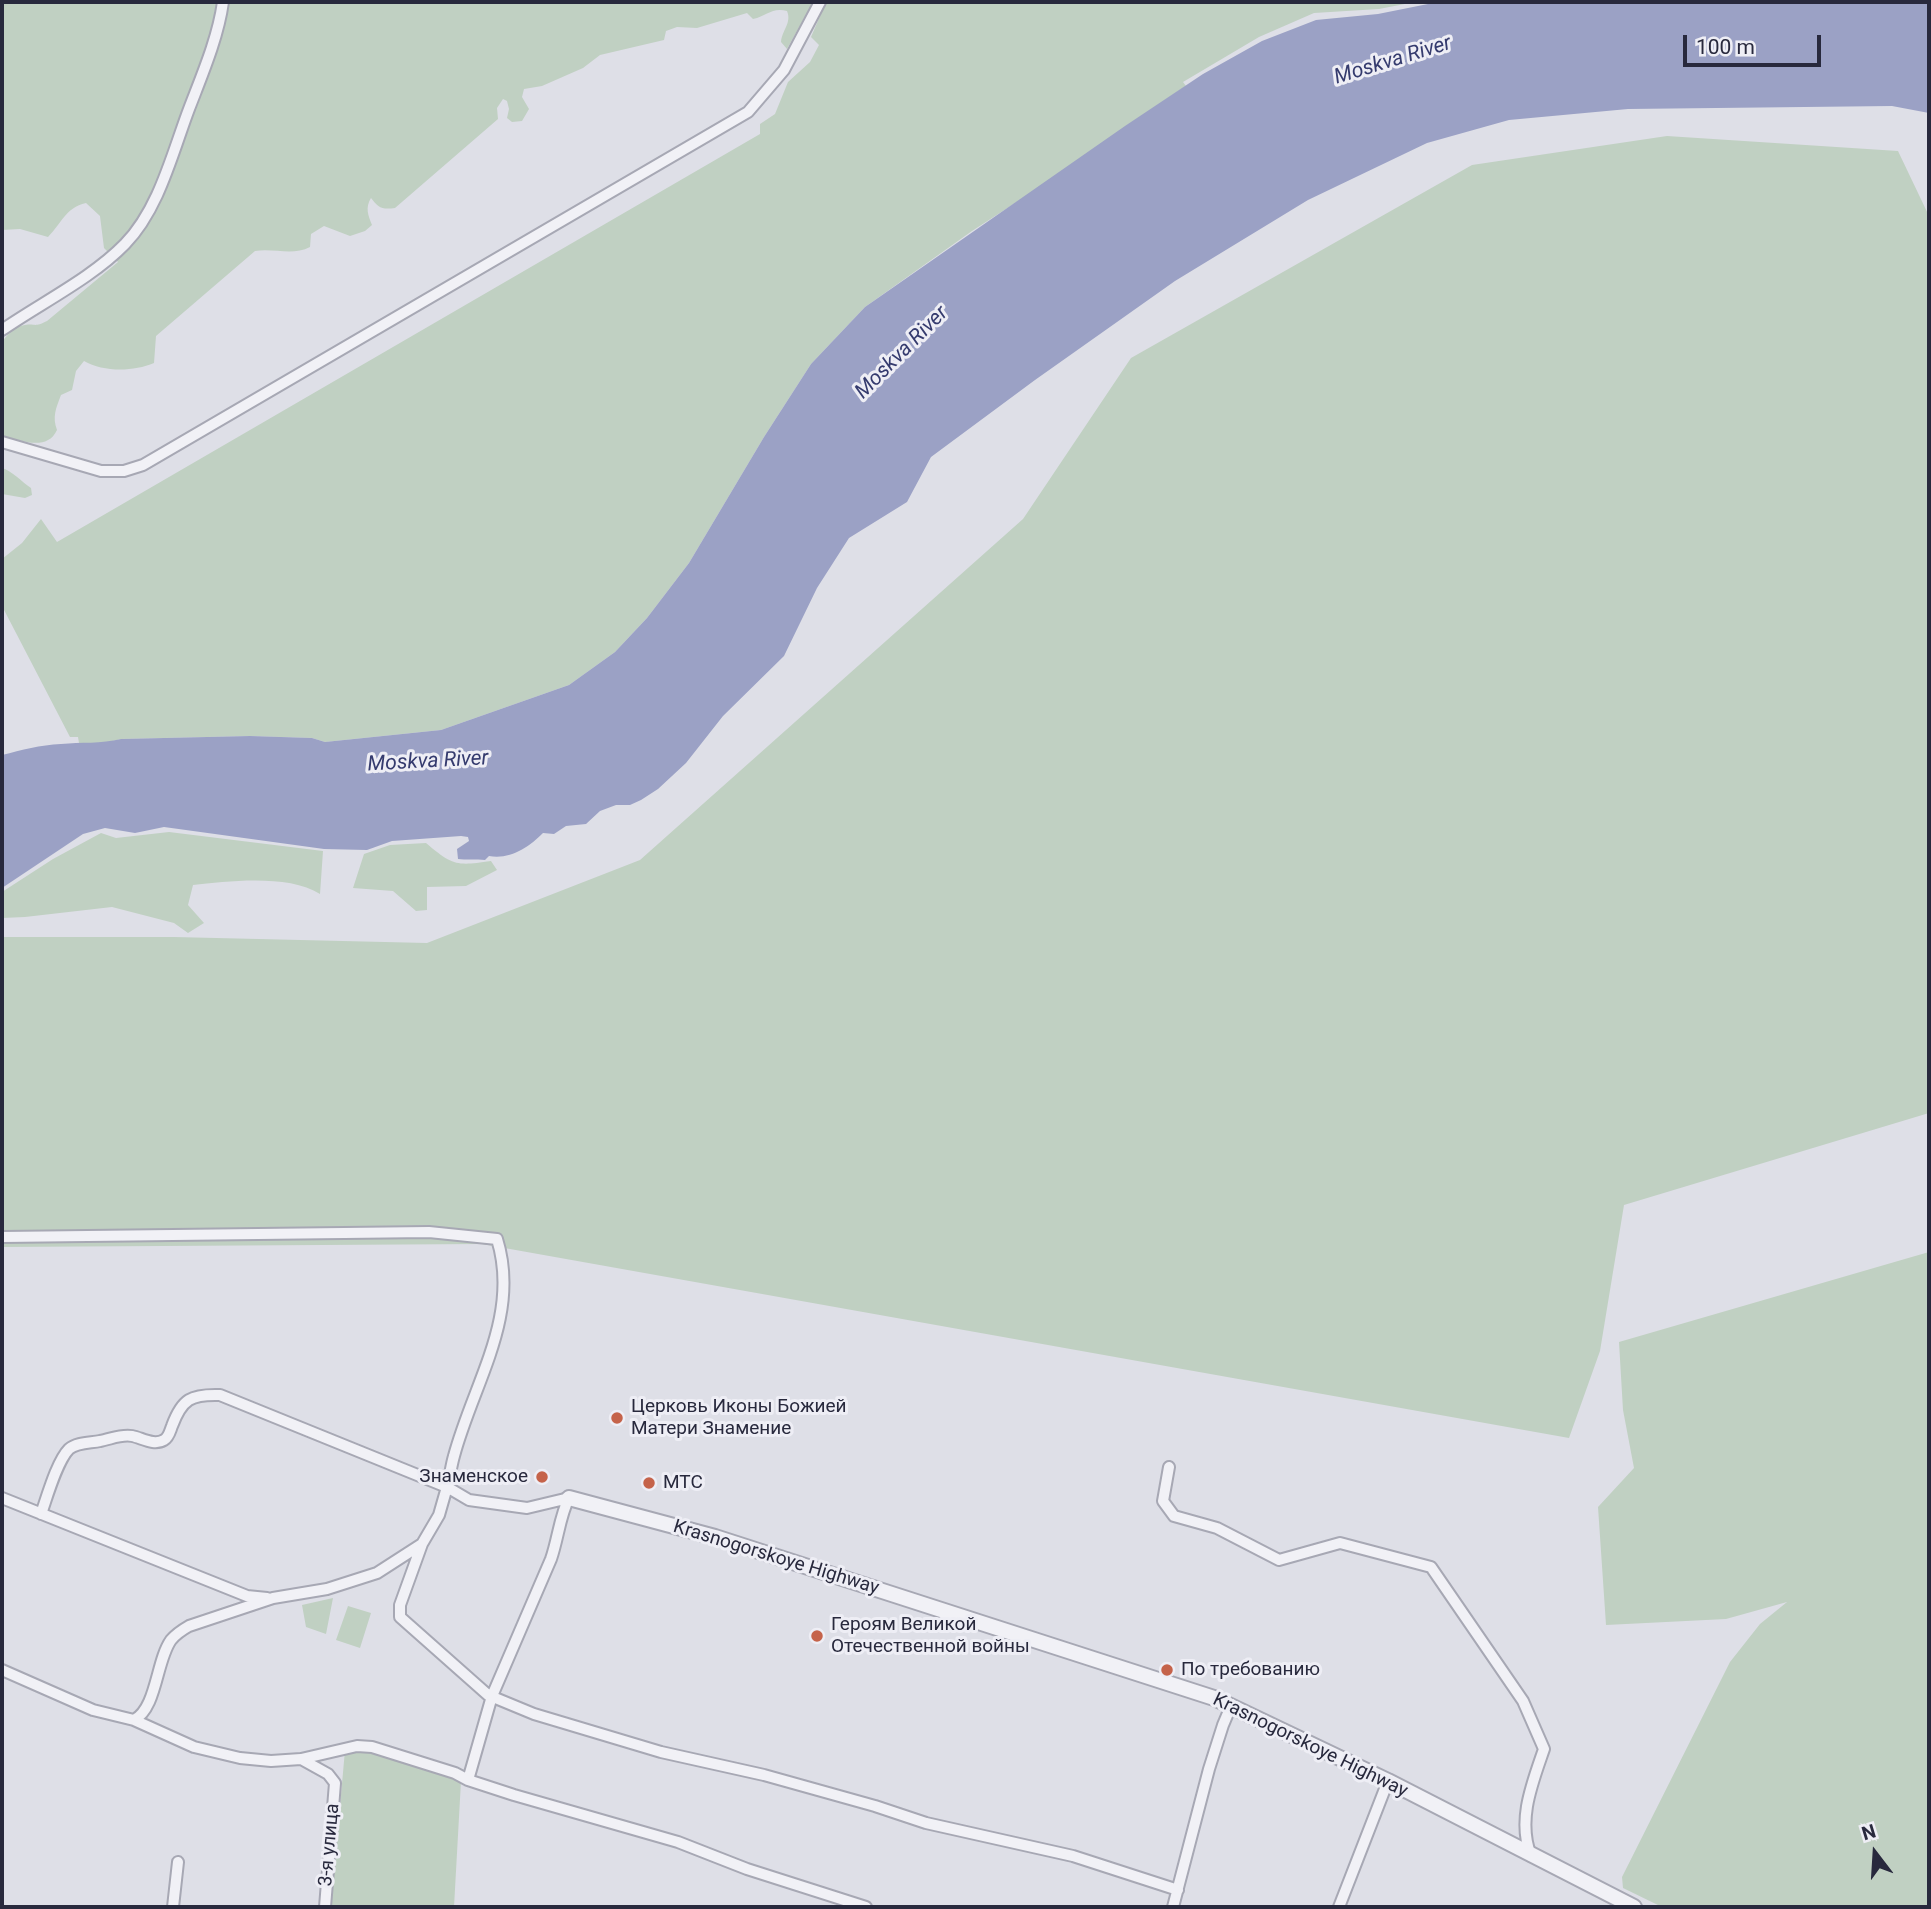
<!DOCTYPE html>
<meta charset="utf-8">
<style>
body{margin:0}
#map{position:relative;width:1931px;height:1909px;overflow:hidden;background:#dedfe7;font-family:Roboto,sans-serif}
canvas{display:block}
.frame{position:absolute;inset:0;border:4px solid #28293d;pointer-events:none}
.north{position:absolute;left:1840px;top:1818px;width:70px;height:70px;-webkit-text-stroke:5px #eeeef5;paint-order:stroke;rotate:343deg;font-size:19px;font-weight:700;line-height:28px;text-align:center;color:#28293d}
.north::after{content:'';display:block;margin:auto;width:24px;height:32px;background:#28293d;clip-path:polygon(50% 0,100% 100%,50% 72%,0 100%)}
.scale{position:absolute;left:1683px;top:35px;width:138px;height:32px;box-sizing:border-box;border:4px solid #28293d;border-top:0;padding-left:9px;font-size:21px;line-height:24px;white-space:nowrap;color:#28293d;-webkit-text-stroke:5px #eeeef5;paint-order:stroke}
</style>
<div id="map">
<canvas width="1931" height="1909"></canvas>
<div class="frame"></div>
<div class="north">N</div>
<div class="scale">100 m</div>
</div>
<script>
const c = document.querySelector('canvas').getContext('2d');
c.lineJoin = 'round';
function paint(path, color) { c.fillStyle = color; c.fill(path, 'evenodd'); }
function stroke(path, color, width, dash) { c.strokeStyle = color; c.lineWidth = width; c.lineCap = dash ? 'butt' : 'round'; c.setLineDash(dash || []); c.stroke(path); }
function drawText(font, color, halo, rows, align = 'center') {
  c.font = font + ' Roboto,sans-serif'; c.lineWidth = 6; c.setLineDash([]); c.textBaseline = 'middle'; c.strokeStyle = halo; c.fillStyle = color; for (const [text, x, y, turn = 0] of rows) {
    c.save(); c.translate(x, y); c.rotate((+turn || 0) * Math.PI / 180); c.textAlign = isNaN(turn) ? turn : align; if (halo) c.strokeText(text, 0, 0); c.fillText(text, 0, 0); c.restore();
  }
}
paint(new Path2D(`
 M 2,2 L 813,2 L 787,49 L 781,42 C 782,30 792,23 787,11 C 772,7 767,16 753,19 L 747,13 L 697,28 L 677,27 L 666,31 L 664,40 L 600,55 L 583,68 L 542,86 L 524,89 L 522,97 L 529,109 L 522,121 L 512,122 L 507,118 L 509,109 L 507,101 L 503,99 L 497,108 L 498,119 L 395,208 C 381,210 378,207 371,198 C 365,208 368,215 372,225 L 365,231 L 350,236 L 324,226 L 311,234 L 310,247 C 293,256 274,248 255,251 L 156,336 L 154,363 C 133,372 103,372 84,361 L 76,371 L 72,390 L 61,395 C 56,408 52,417 57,430 C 47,452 20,440 2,436 L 2,342 C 7,335 15,326 25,325 C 36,323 33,328 47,321 L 118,262 L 104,248 L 100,216 L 86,203 C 65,208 62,223 48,237 L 20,229 L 2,230 Z
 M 826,2 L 1415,2 L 1379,9 L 1314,13 L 1259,37 L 1183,82 L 1186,86 L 1046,183 L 972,231 L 865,307 L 811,364 L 764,437 L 689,563 L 647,618 L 615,652 L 569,685 L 441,730 L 325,742 L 312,738 L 250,736 L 121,739 L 105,743 L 79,743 L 78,737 L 70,737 L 2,606 L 2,559 L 22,543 L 41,519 L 57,542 L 760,134 L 760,124 L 775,114 L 788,82 L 810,62 L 819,45 L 811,37 Z
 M 1667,136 L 1898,151 L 1929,216 L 1929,1113 L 1624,1205 L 1600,1351 L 1569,1438 L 482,1244 L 2,1247 L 2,937 L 174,937 L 427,943 L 640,860 L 1023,519 L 1131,358 L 1472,165 Z
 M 2,468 C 11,470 22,482 31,488 L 32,495 L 25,498 L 2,494 Z
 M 169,832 L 323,851 L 320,894 C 289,874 229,881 193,885 L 188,905 L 204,923 L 188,933 L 174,923 L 112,907 L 25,917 L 2,918 L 2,892 L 53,859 L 101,833 L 116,838 Z
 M 426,843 C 453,866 457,866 491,861 L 497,870 L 466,886 L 427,887 L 427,910 L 416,911 L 393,891 L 353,888 L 364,854 L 390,845 Z
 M 1929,1252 L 1929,1907 L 1662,1907 L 1623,1888 L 1622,1877 L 1730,1662 L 1760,1624 L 1787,1602 L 1726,1619 L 1606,1625 L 1598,1507 L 1634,1468 L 1623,1410 L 1619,1342 Z
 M 333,1598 L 326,1634 L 306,1627 L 302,1605 Z
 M 348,1606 L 371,1613 L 360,1648 L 336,1640 Z
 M 345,1750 L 380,1754 L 461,1781 L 454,1907 L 331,1907 Z`), '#c0d0c2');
paint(new Path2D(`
 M 1438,2 L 1929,2 L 1929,113 L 1892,106 L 1628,109 L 1509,120 L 1427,143 L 1308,200 L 1175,281 L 1035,380 L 931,457 L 907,502 L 849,538 L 817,588 L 784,656 L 723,716 L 686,763 L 658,789 L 641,800 L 630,805 L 616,805 L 600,811 L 586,824 L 566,826 L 554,834 L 543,833 C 529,847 510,860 489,856 L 485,860 C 477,859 465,860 458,859 L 457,849 L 469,841 L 468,837 L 461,836 L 392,841 L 367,850 L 324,849 L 164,827 L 135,833 L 105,828 L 83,834 L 2,888 L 2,755 C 22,750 40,745 61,744 C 81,742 101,744 121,739 L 250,736 L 312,738 L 325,742 L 441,730 L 569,685 L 615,652 L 647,618 L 689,563 L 764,437 L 811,364 L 865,307 L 1125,126 L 1203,74 L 1262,41 L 1316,20 L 1378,14 Z`), '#9ba1c5');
const minor = new Path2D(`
 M 2,330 C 41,303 92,278 125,244 C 159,209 172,154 189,109 C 202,75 218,38 223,2
 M 2,442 L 101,471 L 124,471 L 143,465 L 748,112 L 784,70 L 820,2
 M 2,1237 L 429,1232 L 497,1239 C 521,1316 473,1384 454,1456 C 451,1466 450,1477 447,1487 L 469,1500 L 527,1508 L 569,1498
 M 1169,1467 L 1163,1501 L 1174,1516 L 1217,1528 L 1279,1560 L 1340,1543 L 1431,1567 L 1523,1701 L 1544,1749 C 1532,1784 1517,1820 1531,1856
 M 2,1498 L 247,1596 L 267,1598
 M 422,1544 L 400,1605 L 400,1617 L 488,1695 L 534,1714 L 661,1752 L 764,1775 L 875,1806 L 926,1823 L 1073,1856 L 1178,1890
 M 2,1670 L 93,1710 L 134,1720 C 157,1708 156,1661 171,1640 C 176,1634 182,1630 189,1626 L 273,1598 L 327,1589 L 377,1573 L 422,1544 L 439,1515 L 447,1487 L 220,1395 C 191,1394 182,1399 172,1426 C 170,1431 169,1437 164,1440 C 154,1446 142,1438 132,1436 C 121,1434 111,1439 100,1441 C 91,1443 77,1442 69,1449 C 57,1461 47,1497 41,1514
 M 134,1720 L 194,1747 L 240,1758 L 271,1761 L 301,1759 L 357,1746 L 372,1747 L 455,1773 L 468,1780 L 514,1795 L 678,1842 L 747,1869 L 866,1907
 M 301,1759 L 328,1774 L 335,1783 L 325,1907
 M 468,1780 L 492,1696 L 551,1559 C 558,1539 560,1515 569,1498
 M 173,1907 L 178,1862
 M 1173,1907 L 1209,1769 L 1223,1725 L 1231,1706
 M 1339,1907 L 1388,1781`);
const tertiary = new Path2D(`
 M 569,1498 L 715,1537 L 1214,1698 L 1388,1781 L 1634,1907`);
stroke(minor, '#a7a8b4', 14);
stroke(tertiary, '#a7a8b4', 18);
stroke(minor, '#f1f1f6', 10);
stroke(tertiary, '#f1f1f6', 14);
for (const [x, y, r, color] of [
 [617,1418,7,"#c5634a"],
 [542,1477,7,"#c5634a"],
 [649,1483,7,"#c5634a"],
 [817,1636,7,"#c5634a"],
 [1167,1670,7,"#c5634a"]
]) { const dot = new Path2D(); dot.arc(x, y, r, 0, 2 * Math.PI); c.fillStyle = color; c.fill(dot); stroke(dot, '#eeeef5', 2.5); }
drawText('19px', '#28293d', '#eeeef5', [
 ["Церковь Иконы Божией",631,1407],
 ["Матери Знамение",631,1429],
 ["Знаменское",528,1477,"right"],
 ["МТС",663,1483],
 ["Героям Великой",831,1625],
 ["Отечественной войны",831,1647],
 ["По требованию",1181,1670]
], 'left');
drawText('19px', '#28293d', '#eeeef5', [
 ["Krasnogorskoye Highway",776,1558,17],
 ["Krasnogorskoye Highway",1310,1746,26],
 ["3-я улица",330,1845,-85]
]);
drawText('italic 21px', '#353b6e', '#eeeef5', [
 ["Moskva River",1393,61,-17],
 ["Moskva River",902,353,-45],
 ["Moskva River",428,762,-3]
]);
</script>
